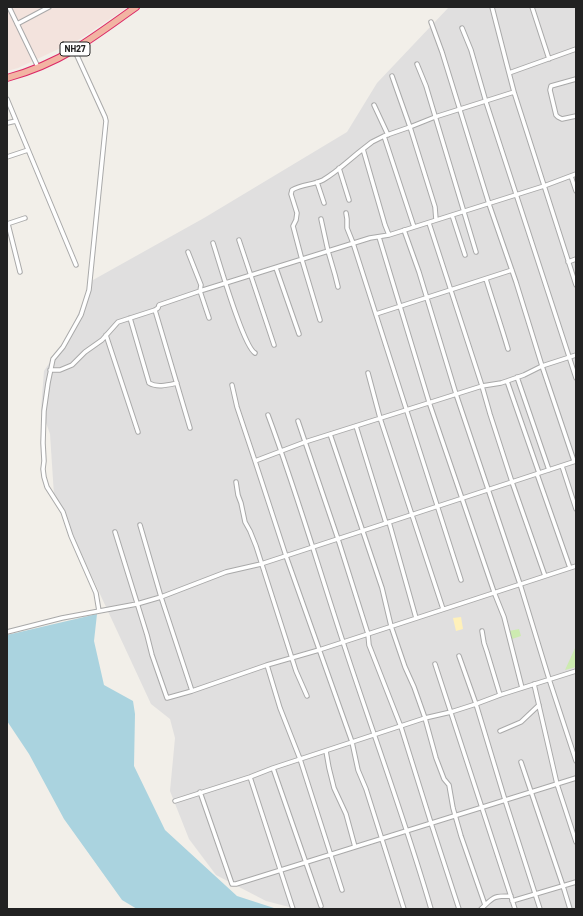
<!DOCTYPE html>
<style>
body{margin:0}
#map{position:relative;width:583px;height:916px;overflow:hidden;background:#f2efe9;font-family:Barlow,sans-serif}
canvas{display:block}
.frame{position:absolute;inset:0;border:8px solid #222;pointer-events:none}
</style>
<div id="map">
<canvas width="583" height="916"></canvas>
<div class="frame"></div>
</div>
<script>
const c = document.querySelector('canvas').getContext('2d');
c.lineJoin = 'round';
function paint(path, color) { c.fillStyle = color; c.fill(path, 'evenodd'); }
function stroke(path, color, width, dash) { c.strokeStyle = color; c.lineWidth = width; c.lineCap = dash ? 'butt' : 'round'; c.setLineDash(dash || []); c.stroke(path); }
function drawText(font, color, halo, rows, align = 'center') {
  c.font = font + ' Barlow,sans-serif'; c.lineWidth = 3; c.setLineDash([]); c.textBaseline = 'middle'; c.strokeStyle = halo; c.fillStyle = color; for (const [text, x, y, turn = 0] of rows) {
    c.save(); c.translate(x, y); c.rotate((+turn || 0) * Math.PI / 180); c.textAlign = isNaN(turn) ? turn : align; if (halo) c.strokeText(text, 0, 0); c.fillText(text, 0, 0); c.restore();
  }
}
paint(new Path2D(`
 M 449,7 L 576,7 L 576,909 L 297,909 L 266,901 L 216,875 L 189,839 L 170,791 L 175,738 L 170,719 L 151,704 L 54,495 L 50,434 L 41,409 L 44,371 L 70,332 L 93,280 L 204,218 L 347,132 L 377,83 Z`), '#e0dfdf');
paint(new Path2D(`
 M 7,7 L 128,7 L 80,39 L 18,68 L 7,71 Z`), '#f3e3dd');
paint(new Path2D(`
 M 519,629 L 521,636 L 512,639 L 509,631 Z
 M 575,648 L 576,648 L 576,667 L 565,670 Z`), '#cdebb0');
paint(new Path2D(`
 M 461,617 L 463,629 L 456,631 L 453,618 Z`), '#fff1ba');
paint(new Path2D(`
 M 97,614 L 94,641 L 104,685 L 133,701 L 135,714 L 134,766 L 165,830 L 237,896 L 277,909 L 137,909 L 122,900 L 64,819 L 29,754 L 7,721 L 7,635 Z`), '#aad3df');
const minor = new Path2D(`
 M 9,7 L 38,67
 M 492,7 L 509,73
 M 532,7 L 549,59
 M 431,22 L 442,52 L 489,204 L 516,282 L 542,366 L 574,461
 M 17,24 L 49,7
 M 462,28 L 471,50 L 486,102 L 576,378
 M 74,49 L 105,117 L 106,121 L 89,290 L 81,315 L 63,347 L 53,359 L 48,383 L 44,411 L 43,443 L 44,461 L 43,469 L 44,477 L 47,487 L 63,512 L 71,536 L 96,593 L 99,611
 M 417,64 L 426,86 L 476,252
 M 392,76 L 410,127 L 435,207 L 436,220
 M 576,79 L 551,86 L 550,90 L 556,115 L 558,117 L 562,119 L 576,116
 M 514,92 L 576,285
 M 7,99 L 76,265
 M 374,105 L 388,135
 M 7,123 L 16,121
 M 384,136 L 414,227
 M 7,157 L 28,150
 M 339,168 L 349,200
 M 571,176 L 576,191
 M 317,182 L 324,203
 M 346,213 L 347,219 L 347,228 L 353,243 L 461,580
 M 452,215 L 465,255
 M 321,219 L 328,251 L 335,275 L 338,287
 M 429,223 L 482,386 L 490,414 L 512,482 L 545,576
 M 7,224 L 25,218
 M 8,224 L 20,272
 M 404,230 L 419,272 L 456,394 L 520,584 L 549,679 L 576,761
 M 389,235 L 385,225 L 363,149 L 372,142 L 384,136 L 410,127 L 435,117 L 514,92 L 509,73 L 576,49
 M 379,237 L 429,402 L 494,592 L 504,617 L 522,688
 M 239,240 L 274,345
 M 213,243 C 219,261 243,346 255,353
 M 188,252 L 201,285 L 200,291 L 209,318
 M 568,262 L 576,259
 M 276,268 L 299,334
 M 486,279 C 493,302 501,325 508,349
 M 155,310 L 190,428
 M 376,314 L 512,270
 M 130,318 L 149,383 C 157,388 168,385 177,383
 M 320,320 L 302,260 L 293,226 L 296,220 L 297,213 L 291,194 L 292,190 C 302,184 313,185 323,180 C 337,172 350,159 363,149
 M 106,335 L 138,432
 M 50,370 L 60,370 L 72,365 L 85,352 L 102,340 L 118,322 L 155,310 L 158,308 L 159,305 L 200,291 L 370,238 L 389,235 L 544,186 L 576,174
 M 368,373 L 380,418 L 443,609
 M 517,377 L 549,470
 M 507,381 L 539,473
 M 232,385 L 237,407 L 255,461
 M 268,415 C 296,490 318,566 343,642 C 372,731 405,819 431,909
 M 298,421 L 338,539 L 368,634 L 369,645 L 401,727 L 431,823 L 459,909
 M 356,426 L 386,523
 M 330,434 L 382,588 L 391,626 L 405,667 L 414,687 L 425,718 L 436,758 L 444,779 L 449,785 L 453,808 L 461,836 L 485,905
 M 562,466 L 576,509
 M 537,474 L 570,568
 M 236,482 L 238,495 L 241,503 L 245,522 L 250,531 L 256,546 L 296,671 L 307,696
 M 389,522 L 416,618
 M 140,525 L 161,597 L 192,691
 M 115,532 L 147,635 L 152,655 L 167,698 L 192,691 L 267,665 L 319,650 L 576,566
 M 482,631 L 484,643 L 487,652 L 500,695
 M 7,632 L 62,618 L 137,604 L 161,597 L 226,572 L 261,564 L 576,461
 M 459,656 L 476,704 L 505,800 L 540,909
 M 435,664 L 515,909
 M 267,665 L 280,708 L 300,759 L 342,890
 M 534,684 L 557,784 L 576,842
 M 500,731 L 521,722 L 539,705
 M 326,751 L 329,768 L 334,788 L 346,814 L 355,847
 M 521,762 L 563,886 L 570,909
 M 273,768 L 321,906
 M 250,777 L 293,909
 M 200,792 L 232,884 L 236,884 L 281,870 L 576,778
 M 175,801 L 250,777 L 273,768 L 425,718 L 451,712 L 476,704 L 500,695 L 576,671
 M 512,901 L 576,882
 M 404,909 L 366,789 L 358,770 L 352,742 L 286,556 L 255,461 L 305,442 L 482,386 L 501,383 L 507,381 L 524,375 L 542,366 L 576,355
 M 481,909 C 494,897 492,896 511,896`);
const trunk = new Path2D(`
 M 7,78 C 29,72 55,61 75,49 C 96,36 116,21 136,7`);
stroke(minor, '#a9a9a9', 5.5);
stroke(trunk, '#dc2a67', 8);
stroke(minor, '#fff', 3.5);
stroke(trunk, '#f2b4a3', 6);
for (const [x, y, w] of [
 [75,49,30]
]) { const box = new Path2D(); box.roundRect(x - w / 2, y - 7, w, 14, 3); c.fillStyle = '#fff'; c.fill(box); stroke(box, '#222', 1); }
drawText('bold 9px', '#222', null, [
 ["NH27",75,49]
]);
</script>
